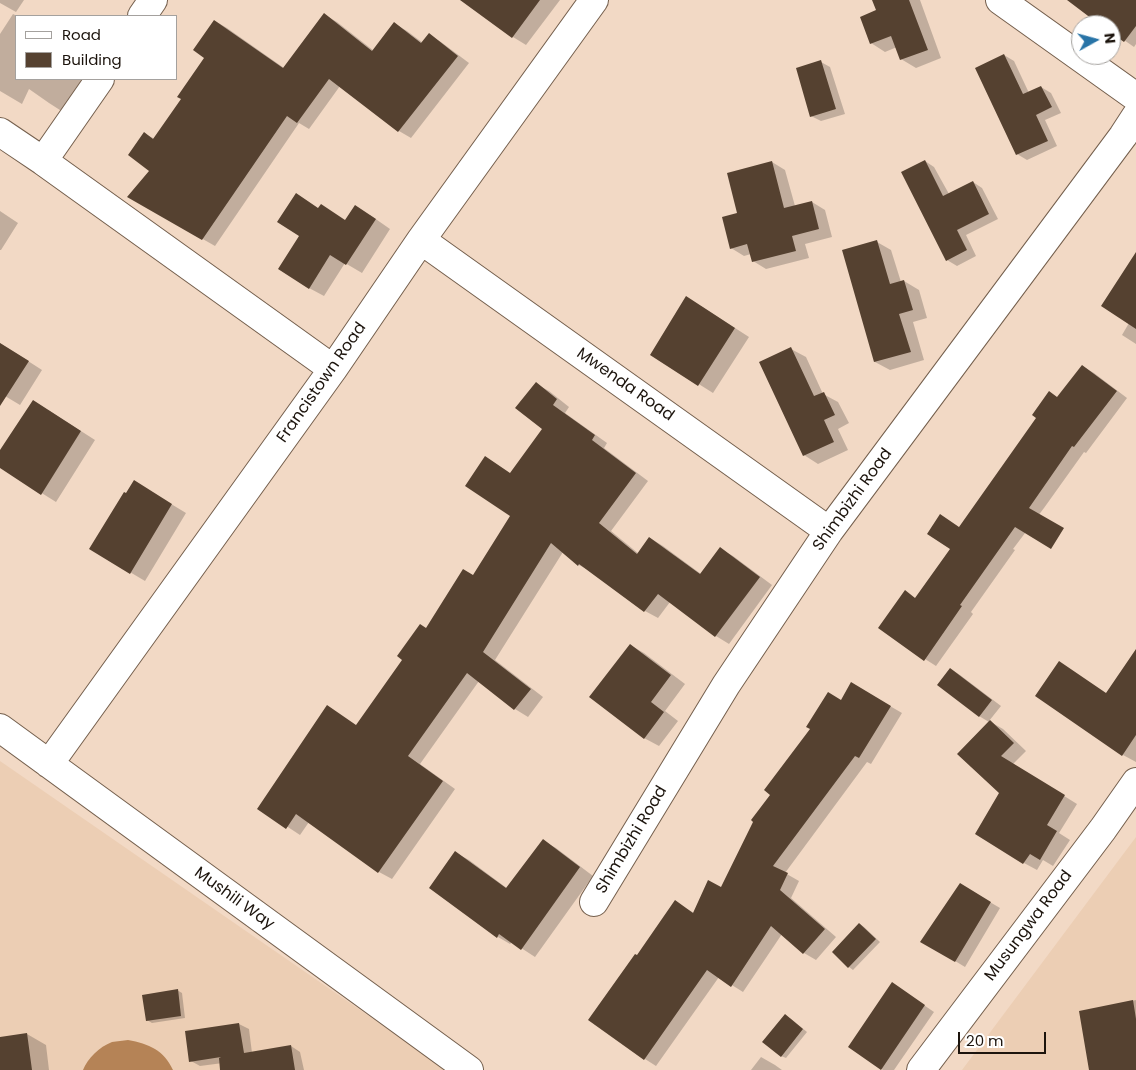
<!DOCTYPE html>
<style>
body{margin:0}
#map{position:relative;width:1136px;height:1070px;overflow:hidden;background:#f2d9c5;font-family:Poppins,sans-serif}
canvas{display:block}
.legend{position:absolute;left:15px;top:15px;width:162px;height:65px;box-sizing:border-box;background:#fff;border:1px solid #a4a19e;margin:0;padding:6px 9px;list-style:none;font-size:15px;color:#1c140d}
.legend li{display:flex;align-items:center;gap:10px;height:25px}
.legend b{width:25px;border:1px solid #a4a19e}
.north{position:absolute;left:1071px;top:15px;width:50px;height:50px;box-sizing:border-box;background:#fff;border:1px solid #a4a19e;border-radius:50%;rotate:83deg;font-size:14px;font-weight:700;line-height:20px;text-align:center;color:#1c140d}
.north::after{content:'';display:block;margin:auto;width:18px;height:22px;background:#2874a7;clip-path:polygon(50% 0,100% 100%,50% 72%,0 100%)}
.scale{position:absolute;left:958px;top:1032px;width:88px;height:22px;box-sizing:border-box;border:2px solid #1c140d;border-top:0;padding-left:6px;font-size:15px;line-height:18px;white-space:nowrap;color:#1c140d;-webkit-text-stroke:4px #fff;paint-order:stroke}
</style>
<div id="map">
<canvas width="1136" height="1070"></canvas>
<ul class="legend">
<li><b style="height:6px;background:#fff"></b>Road</li>
<li><b style="height:14px;background:#554130"></b>Building</li>
</ul>
<div class="north">N</div>
<div class="scale">20 m</div>
</div>
<script>
const c = document.querySelector('canvas').getContext('2d');
c.lineJoin = 'round';
function paint(path, color) { c.fillStyle = color; c.fill(path, 'evenodd'); }
function stroke(path, color, width, dash) { c.strokeStyle = color; c.lineWidth = width; c.lineCap = dash ? 'butt' : 'round'; c.setLineDash(dash || []); c.stroke(path); }
function drawText(font, color, halo, rows, align = 'center') {
  c.font = font + ' Poppins,sans-serif'; c.lineWidth = 5; c.setLineDash([]); c.textBaseline = 'middle'; c.strokeStyle = halo; c.fillStyle = color; for (const [text, x, y, turn = 0] of rows) {
    c.save(); c.translate(x, y); c.rotate((+turn || 0) * Math.PI / 180); c.textAlign = isNaN(turn) ? turn : align; if (halo) c.strokeText(text, 0, 0); c.fillText(text, 0, 0); c.restore();
  }
}
paint(new Path2D(`
 M 0,761 L 447,1070 L 0,1070 Z
 M 1136,837 L 1136,1070 L 962,1070 Z`), '#ecceb4');
paint(new Path2D(`
 M 128,1040 C 149,1044 164,1050 173,1070 L 83,1070 C 88,1058 99,1047 112,1042 C 117,1041 123,1041 128,1040 Z`), '#b58356');
paint(new Path2D(`
 M 0,0 L 24,0 L 16,12 L 0,3 Z
 M 462,0 L 560,0 L 526,45 L 513,37 Z
 M 874,0 L 920,0 L 941,58 L 916,68 L 901,59 L 897,47 L 885,52 L 871,43 L 878,11 Z
 M 1092,0 L 1136,0 L 1136,44 L 1134,47 L 1111,31 L 1111,25 L 1103,25 Z
 M 13,14 L 17,16 L 16,79 L 82,79 L 63,112 L 49,103 L 29,89 L 22,104 L 0,91 L 0,34 Z
 M 325,15 L 337,22 L 374,51 L 395,24 L 407,31 L 423,43 L 429,35 L 441,42 L 469,63 L 411,138 L 399,131 L 340,86 L 309,129 L 299,123 L 215,246 L 129,197 L 151,171 L 145,134 L 155,139 L 183,99 L 206,58 L 215,21 L 227,28 L 284,68 Z
 M 1004,55 L 1014,61 L 1029,93 L 1041,87 L 1051,93 L 1061,113 L 1045,120 L 1057,146 L 1027,160 L 1017,154 Z
 M 821,62 L 830,67 L 845,114 L 821,121 L 811,116 Z
 M 925,161 L 934,167 L 949,194 L 973,182 L 982,188 L 998,219 L 966,235 L 976,256 L 957,266 L 947,260 Z
 M 772,162 L 785,170 L 795,206 L 812,202 L 825,210 L 832,237 L 805,244 L 809,258 L 766,269 L 753,261 L 751,254 L 744,256 L 731,248 L 739,214 Z
 M 319,209 L 346,221 L 370,215 L 390,229 L 362,273 L 345,263 L 324,296 L 309,288 Z
 M 0,211 L 18,223 L 1,250 L 0,250 Z
 M 877,242 L 891,250 L 901,282 L 904,281 L 919,290 L 927,318 L 913,322 L 924,360 L 890,370 L 875,362 Z
 M 1136,254 L 1136,344 L 1122,335 L 1129,323 Z
 M 701,306 L 749,337 L 713,393 L 651,354 Z
 M 0,343 L 42,370 L 20,405 L 0,393 Z
 M 791,349 L 806,357 L 823,394 L 838,402 L 849,423 L 838,429 L 848,450 L 818,464 L 804,455 Z
 M 1082,366 L 1094,373 L 1127,398 L 1086,453 L 1084,452 L 1044,508 L 1013,549 L 1015,550 L 971,612 L 973,614 L 936,666 L 925,659 L 905,592 L 916,599 L 952,549 L 960,528 L 1038,418 L 1050,393 L 1058,398 Z
 M 536,384 L 549,391 L 569,407 L 565,413 L 607,443 L 604,448 L 648,481 L 611,531 L 639,554 L 650,538 L 663,546 L 701,574 L 720,549 L 733,556 L 772,585 L 729,644 L 716,636 L 670,602 L 658,618 L 645,611 L 592,572 L 579,565 L 563,552 L 495,660 L 543,697 L 528,717 L 515,709 L 479,681 L 420,764 L 455,789 L 392,879 L 379,872 L 309,822 L 300,835 L 259,808 L 357,726 L 427,629 L 474,577 L 512,515 L 511,474 L 543,429 Z
 M 48,410 L 95,440 L 56,502 L 0,467 L 0,452 Z
 M 148,490 L 186,513 L 145,581 L 91,549 L 126,495 Z
 M 630,645 L 644,653 L 685,684 L 665,711 L 678,721 L 659,746 L 644,738 Z
 M 1136,652 L 1136,762 L 1123,755 Z
 M 951,669 L 960,675 L 1001,706 L 989,721 L 1003,729 L 1026,751 L 1013,764 L 1077,804 L 1059,833 L 1070,840 L 1053,866 L 1043,860 L 1037,870 L 1024,863 L 1000,793 L 989,722 L 979,716 Z
 M 852,684 L 902,713 L 871,764 L 867,762 L 785,873 L 799,881 L 791,898 L 836,937 L 816,960 L 804,953 L 782,934 L 743,992 L 719,977 L 656,1066 L 645,1059 L 638,957 L 687,909 L 694,913 L 722,888 L 842,701 Z
 M 543,841 L 556,848 L 593,876 L 535,957 L 512,942 L 510,944 L 498,937 L 456,853 L 469,860 L 508,889 Z
 M 961,885 L 1000,908 L 965,967 L 922,941 Z
 M 860,924 L 864,927 L 880,942 L 853,970 L 849,967 L 834,952 Z
 M 177,990 L 182,993 L 185,1018 L 152,1023 L 147,1020 Z
 M 902,990 L 934,1012 L 894,1070 L 883,1070 L 849,1047 Z
 M 1136,1000 L 1136,1070 L 1091,1070 L 1081,1012 Z
 M 790,1018 L 807,1032 L 786,1058 L 781,1056 Z
 M 239,1024 L 249,1029 L 252,1053 L 291,1046 L 300,1052 L 304,1070 L 224,1070 L 223,1063 L 200,1066 L 191,1061 Z
 M 27,1034 L 46,1045 L 49,1070 L 0,1070 L 0,1038 Z
 M 761,1057 L 775,1065 L 782,1070 L 751,1070 Z`), '#0003');
paint(new Path2D(`
 M 460,0 L 540,0 L 512,38 Z
 M 872,0 L 909,0 L 928,50 L 900,60 L 891,36 L 870,44 L 860,17 L 876,10 Z
 M 1067,0 L 1136,0 L 1136,26 L 1124,42 L 1111,33 L 1111,25 L 1100,25 Z
 M 324,13 L 372,51 L 394,22 L 421,43 L 429,33 L 458,56 L 398,132 L 329,79 L 297,123 L 287,116 L 202,240 L 127,197 L 149,171 L 128,155 L 144,132 L 153,139 L 181,99 L 177,97 L 204,58 L 193,50 L 214,20 L 283,68 Z
 M 1004,54 L 1023,94 L 1041,86 L 1052,107 L 1036,115 L 1048,141 L 1016,155 L 975,68 Z
 M 821,60 L 836,109 L 810,117 L 796,68 Z
 M 925,160 L 943,196 L 973,181 L 989,214 L 957,230 L 967,250 L 946,261 L 901,172 Z
 M 772,161 L 784,208 L 812,201 L 819,229 L 792,236 L 796,251 L 752,262 L 747,244 L 730,249 L 722,217 L 737,213 L 727,173 Z
 M 296,193 L 318,208 L 321,204 L 345,220 L 355,205 L 376,219 L 346,265 L 330,255 L 309,289 L 278,269 L 299,236 L 277,222 Z
 M 877,240 L 890,284 L 904,280 L 913,310 L 899,314 L 911,352 L 874,362 L 842,250 Z
 M 1136,252 L 1136,329 L 1101,306 Z
 M 686,296 L 735,328 L 698,386 L 650,355 Z
 M 0,343 L 29,361 L 0,406 Z
 M 791,347 L 814,396 L 824,392 L 835,415 L 824,420 L 834,442 L 803,456 L 759,362 Z
 M 1082,365 L 1117,391 L 1074,447 L 1072,446 L 1029,508 L 1064,528 L 1051,549 L 1015,527 L 960,605 L 962,606 L 924,661 L 878,628 L 905,590 L 915,598 L 950,549 L 927,534 L 940,514 L 959,527 L 1036,418 L 1032,415 L 1049,391 L 1057,397 Z
 M 536,382 L 557,399 L 553,405 L 595,435 L 592,440 L 636,473 L 599,523 L 637,554 L 649,537 L 700,574 L 720,547 L 760,577 L 715,637 L 658,594 L 644,612 L 579,564 L 578,566 L 551,543 L 483,652 L 531,689 L 514,710 L 467,673 L 408,756 L 443,781 L 378,873 L 296,814 L 286,829 L 257,809 L 327,705 L 356,725 L 402,660 L 397,656 L 420,624 L 426,628 L 463,569 L 473,575 L 510,516 L 465,486 L 485,456 L 510,473 L 542,429 L 515,408 Z
 M 33,400 L 81,431 L 41,495 L 0,468 L 0,450 Z
 M 134,480 L 172,504 L 130,574 L 89,549 L 124,492 L 126,493 Z
 M 630,644 L 671,675 L 651,702 L 664,712 L 644,739 L 589,697 Z
 M 1136,649 L 1136,735 L 1122,756 L 1035,696 L 1059,661 L 1106,693 Z
 M 950,668 L 992,700 L 979,717 L 937,685 Z
 M 851,682 L 891,706 L 859,758 L 855,756 L 773,866 L 788,873 L 780,890 L 825,929 L 803,954 L 771,926 L 731,987 L 707,970 L 644,1060 L 588,1020 L 635,954 L 637,955 L 675,900 L 693,913 L 708,880 L 721,887 L 753,822 L 751,820 L 770,795 L 764,790 L 810,729 L 806,727 L 828,692 L 841,700 Z
 M 990,720 L 1014,743 L 1001,756 L 1065,795 L 1047,825 L 1057,831 L 1040,860 L 1030,854 L 1023,864 L 975,834 L 999,793 L 957,754 Z
 M 543,839 L 580,867 L 521,950 L 499,934 L 497,938 L 429,888 L 455,851 L 506,888 Z
 M 960,883 L 991,902 L 955,962 L 920,942 Z
 M 859,923 L 876,939 L 848,968 L 832,952 Z
 M 892,982 L 925,1005 L 881,1070 L 848,1047 Z
 M 178,989 L 181,1016 L 146,1021 L 142,995 Z
 M 1133,1000 L 1136,1019 L 1136,1070 L 1089,1070 L 1079,1011 Z
 M 785,1014 L 803,1029 L 781,1057 L 762,1042 Z
 M 239,1023 L 244,1053 L 291,1045 L 295,1070 L 220,1070 L 219,1058 L 221,1057 L 189,1062 L 185,1031 Z
 M 27,1033 L 32,1070 L 0,1070 L 0,1037 Z`), '#554130');
const street = new Path2D(`
 M 1000,0 L 1136,97
 M 142,16 L 153,0
 M 0,132 L 43,161 L 333,369
 M 43,161 L 100,79
 M 421,240 L 829,531
 M 0,728 L 469,1070
 M 49,764 L 333,369 L 421,240 L 594,0
 M 594,902 L 726,685 L 829,531 L 1123,136 L 1136,116
 M 921,1070 L 1103,829 L 1136,782`);
stroke(street, '#745f4d', 30);
stroke(street, '#fff', 28);
drawText('16px', '#1c140d', '#fff', [
 ["Francistown Road",322,383,-55],
 ["Mwenda Road",625,385,35],
 ["Shimbizhi Road",853,500,-54],
 ["Shimbizhi Road",632,840,-59],
 ["Mushili Way",234,899,36],
 ["Musungwa Road",1029,926,-53]
]);
</script>
